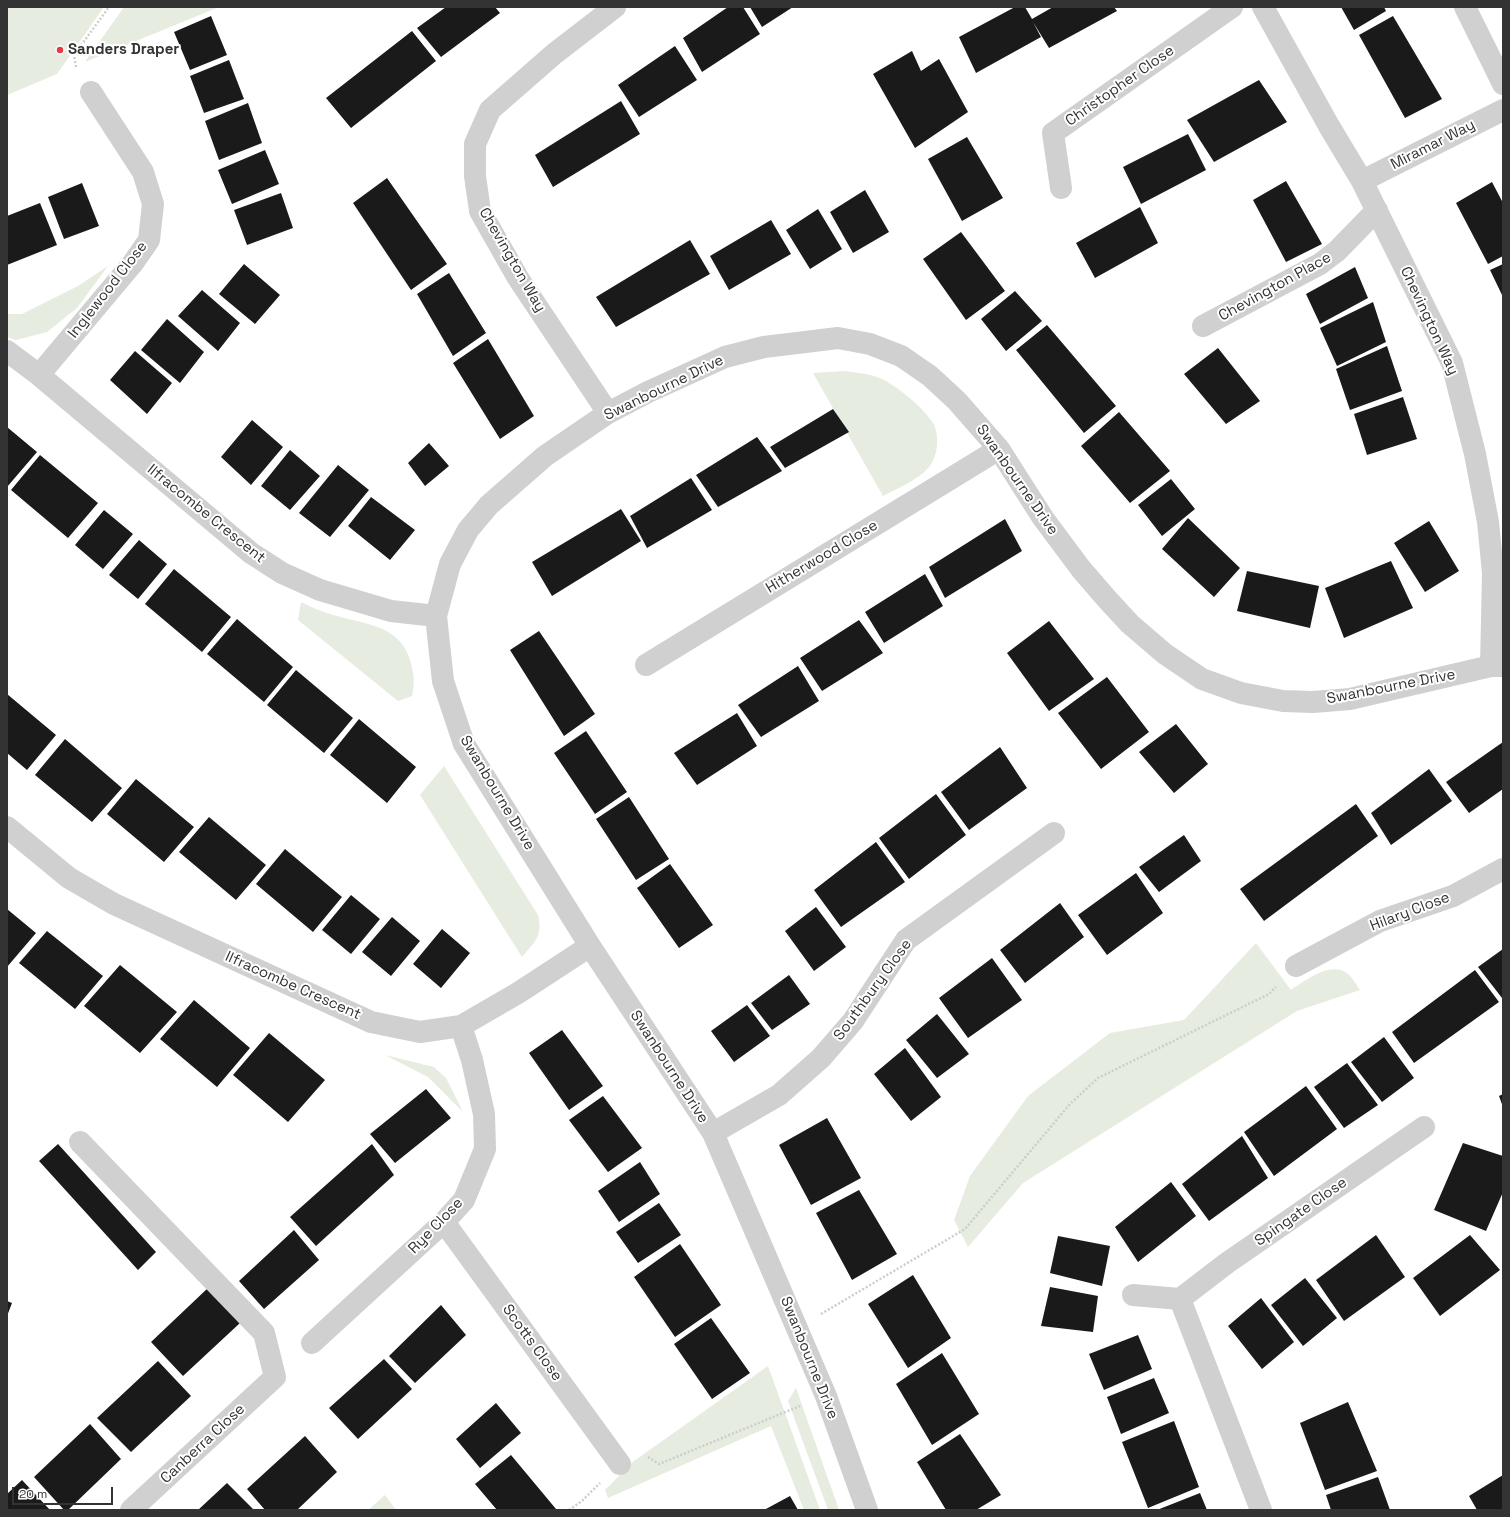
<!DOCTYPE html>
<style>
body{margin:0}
#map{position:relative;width:1510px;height:1517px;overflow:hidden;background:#fff;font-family:"Space Grotesk",sans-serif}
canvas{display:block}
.frame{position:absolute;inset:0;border:8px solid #333;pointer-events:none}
.scale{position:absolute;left:12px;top:1487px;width:101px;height:18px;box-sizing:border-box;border:2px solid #333;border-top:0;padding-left:5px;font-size:12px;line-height:14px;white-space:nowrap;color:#333;-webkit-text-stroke:3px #fff;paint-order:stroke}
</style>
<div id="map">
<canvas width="1510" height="1517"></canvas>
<div class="frame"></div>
<div class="scale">20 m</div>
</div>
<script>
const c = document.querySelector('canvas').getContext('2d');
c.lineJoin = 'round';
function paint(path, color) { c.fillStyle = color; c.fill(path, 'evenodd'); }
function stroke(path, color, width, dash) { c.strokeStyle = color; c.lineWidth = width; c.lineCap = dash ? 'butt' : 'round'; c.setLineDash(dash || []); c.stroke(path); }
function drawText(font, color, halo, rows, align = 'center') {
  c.font = font + ' "Space Grotesk",sans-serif'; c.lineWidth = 4; c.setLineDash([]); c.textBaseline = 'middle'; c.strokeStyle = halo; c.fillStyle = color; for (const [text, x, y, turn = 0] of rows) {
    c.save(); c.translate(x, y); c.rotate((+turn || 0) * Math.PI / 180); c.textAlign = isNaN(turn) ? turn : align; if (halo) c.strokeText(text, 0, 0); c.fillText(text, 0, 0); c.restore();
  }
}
paint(new Path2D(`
 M 7,7 L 104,7 L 57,74 L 7,95 Z
 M 124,7 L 219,7 L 85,62 Z
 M 108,266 L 77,308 L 47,332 L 16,340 L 7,337 L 7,314 L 22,314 L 78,286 Z
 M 846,371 C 855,373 865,373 874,376 C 892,381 923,407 933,423 C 940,435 938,457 929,467 C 918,480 898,488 883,496 L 813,373 Z
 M 301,602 C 309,606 318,610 327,613 C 358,624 399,622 410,660 C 414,675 415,681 412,696 L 398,701 L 298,620 Z
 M 444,766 L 538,915 C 543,937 535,941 522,957 L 420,795 Z
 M 1256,943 L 1291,990 C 1305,981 1331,960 1348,974 C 1353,978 1356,985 1360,990 L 1297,1011 L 1023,1183 L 968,1247 L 954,1220 L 970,1176 L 1028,1096 L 1110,1033 L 1184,1020 Z
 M 385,1055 L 434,1067 L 446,1078 L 463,1112 L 428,1077 Z
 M 768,1366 L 820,1510 L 804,1510 L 771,1426 L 608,1498 L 605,1490 L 634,1461 Z
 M 796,1388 L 839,1510 L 828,1510 L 788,1401 Z
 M 385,1495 L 396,1510 L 368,1510 Z`), '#e6ecdf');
paint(new Path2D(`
 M 446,7 L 495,7 L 500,13 L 441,57 L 417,28 Z
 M 728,7 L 743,7 L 760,34 L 702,72 L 683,38 Z
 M 750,7 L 793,7 L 762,27 Z
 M 1015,7 L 1025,7 L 1032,19 L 1053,7 L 1114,7 L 1117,11 L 1049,48 L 1033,22 L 1041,37 L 976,73 L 959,37 Z
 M 1341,7 L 1384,7 L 1386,11 L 1354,30 Z
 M 211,16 L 227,55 L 190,70 L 174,32 Z
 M 1393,16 L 1442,99 L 1405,118 L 1359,35 Z
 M 412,31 L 436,61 L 351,128 L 326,98 Z
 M 675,46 L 697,80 L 639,117 L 618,85 Z
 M 912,51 L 921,71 L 939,59 L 968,112 L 915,148 L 873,74 Z
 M 229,60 L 244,99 L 204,113 L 190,76 Z
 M 1259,80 L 1287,122 L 1214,162 L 1187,120 Z
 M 621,101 L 640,134 L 553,187 L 535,155 Z
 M 248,103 L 262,143 L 219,160 L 205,121 Z
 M 1188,134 L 1206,170 L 1141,204 L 1123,167 Z
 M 967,137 L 1003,198 L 962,221 L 928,159 Z
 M 265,150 L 279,184 L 232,204 L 218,170 Z
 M 387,178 L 447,264 L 411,290 L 353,203 Z
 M 1286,181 L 1322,244 L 1286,262 L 1253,200 Z
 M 1492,182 L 1503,203 L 1503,256 L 1488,264 L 1456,203 Z
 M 82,183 L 99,226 L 64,239 L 48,197 Z
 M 865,190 L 889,232 L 853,253 L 830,212 Z
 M 281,193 L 293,228 L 247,245 L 234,210 Z
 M 40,203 L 57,245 L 7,265 L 7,216 Z
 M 1140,207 L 1158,243 L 1095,278 L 1076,243 Z
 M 818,209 L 842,249 L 810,269 L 786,230 Z
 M 771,220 L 791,254 L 729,290 L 710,256 Z
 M 961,232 L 1005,291 L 966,320 L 923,259 Z
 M 690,240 L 710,274 L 616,327 L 596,297 Z
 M 244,264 L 280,295 L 255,324 L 219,294 Z
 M 1503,264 L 1503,297 L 1490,270 Z
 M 1355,267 L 1368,298 L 1320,324 L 1306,294 Z
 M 449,273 L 486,333 L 453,356 L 417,294 Z
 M 202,290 L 240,323 L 218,351 L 178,316 Z
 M 1015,291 L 1042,321 L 1006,351 L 981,319 Z
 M 1373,302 L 1386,342 L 1337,366 L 1320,328 Z
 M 167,319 L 204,352 L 180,383 L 141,350 Z
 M 1047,325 L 1116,406 L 1084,433 L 1016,350 Z
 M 488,339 L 534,416 L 500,439 L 453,363 Z
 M 1387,346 L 1402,391 L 1350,410 L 1336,369 Z
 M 1218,348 L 1260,401 L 1226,424 L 1184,374 Z
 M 135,351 L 172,383 L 147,414 L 110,380 Z
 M 1403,397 L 1417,439 L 1367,455 L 1354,414 Z
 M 833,409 L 849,432 L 785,468 L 770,447 Z
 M 1119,412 L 1170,471 L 1130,503 L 1081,446 Z
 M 252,420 L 283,447 L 251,485 L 221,457 Z
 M 7,427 L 37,452 L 7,487 Z
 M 757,437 L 782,471 L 718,507 L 696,475 Z
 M 429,443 L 449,466 L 425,486 L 408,463 Z
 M 290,450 L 320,476 L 290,510 L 261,486 Z
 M 40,455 L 98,503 L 68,538 L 11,490 Z
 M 338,465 L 369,490 L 330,537 L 299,513 Z
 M 691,478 L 712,510 L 647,548 L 630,516 Z
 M 1171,479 L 1195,509 L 1162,536 L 1138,505 Z
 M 371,497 L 415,530 L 390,560 L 348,526 Z
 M 621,509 L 641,541 L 552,596 L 532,562 Z
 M 104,510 L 133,534 L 103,569 L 75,545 Z
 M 1188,518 L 1240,568 L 1214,597 L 1162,549 Z
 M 1005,519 L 1022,551 L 945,598 L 929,567 Z
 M 1429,521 L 1459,571 L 1425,592 L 1394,543 Z
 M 139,540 L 167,564 L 138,599 L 109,575 Z
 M 1391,561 L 1413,608 L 1344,638 L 1325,588 Z
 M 174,569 L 231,617 L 202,652 L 145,604 Z
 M 1247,571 L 1319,586 L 1310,628 L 1237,611 Z
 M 925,574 L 943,606 L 884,643 L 865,612 Z
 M 237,619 L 293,667 L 264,702 L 207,654 Z
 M 859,620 L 883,653 L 822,691 L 800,658 Z
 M 1049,621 L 1094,679 L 1049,711 L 1007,653 Z
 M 539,631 L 595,714 L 564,736 L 510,650 Z
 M 798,666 L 819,701 L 761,737 L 738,705 Z
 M 296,670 L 353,718 L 324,753 L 267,705 Z
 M 1107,677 L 1149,732 L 1101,769 L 1058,713 Z
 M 7,694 L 56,735 L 27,770 L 7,753 Z
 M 737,713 L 757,746 L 697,785 L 674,753 Z
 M 359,719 L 416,767 L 387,803 L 330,755 Z
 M 1176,724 L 1208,764 L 1174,793 L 1139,752 Z
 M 586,731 L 627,792 L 595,814 L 554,753 Z
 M 65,739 L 122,788 L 92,822 L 35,775 Z
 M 1503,742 L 1503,789 L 1469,813 L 1446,782 Z
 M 1000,747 L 1027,788 L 969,830 L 941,792 Z
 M 1429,769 L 1452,801 L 1391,845 L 1371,813 Z
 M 136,779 L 194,827 L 164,862 L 107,814 Z
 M 936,794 L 966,835 L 909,879 L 879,838 Z
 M 629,797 L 669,859 L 636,880 L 596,819 Z
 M 1356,804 L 1378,836 L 1264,921 L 1240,889 Z
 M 209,817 L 266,865 L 236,900 L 179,852 Z
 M 1184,835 L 1201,861 L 1159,892 L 1139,867 Z
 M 876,842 L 905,882 L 841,927 L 814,890 Z
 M 285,849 L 342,897 L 313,932 L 256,884 Z
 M 670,864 L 713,925 L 679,948 L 637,888 Z
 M 1136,873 L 1163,913 L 1107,955 L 1078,915 Z
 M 351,895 L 380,919 L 351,954 L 322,930 Z
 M 1060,903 L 1084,937 L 1025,983 L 1000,950 Z
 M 816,907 L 846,947 L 814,971 L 785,931 Z
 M 7,909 L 36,933 L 7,967 Z
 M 392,917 L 420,941 L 391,976 L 362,952 Z
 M 442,929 L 470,953 L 441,988 L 413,964 Z
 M 47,931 L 103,976 L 75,1009 L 19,963 Z
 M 1503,949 L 1503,997 L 1502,998 L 1478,967 Z
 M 992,958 L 1022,1000 L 968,1038 L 939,998 Z
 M 120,965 L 177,1012 L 140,1053 L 84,1006 Z
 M 1475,970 L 1499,1002 L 1414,1063 L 1392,1032 Z
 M 789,975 L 810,1004 L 772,1030 L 751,1003 Z
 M 194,1000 L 250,1048 L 217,1087 L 160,1039 Z
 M 747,1005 L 770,1036 L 734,1062 L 711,1031 Z
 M 937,1014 L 969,1054 L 937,1078 L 906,1040 Z
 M 562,1030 L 603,1086 L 569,1110 L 529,1053 Z
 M 269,1033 L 325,1080 L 288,1122 L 233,1075 Z
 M 1384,1037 L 1414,1078 L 1382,1102 L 1351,1062 Z
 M 905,1048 L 941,1097 L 911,1121 L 874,1074 Z
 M 1347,1063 L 1378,1105 L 1344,1128 L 1314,1087 Z
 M 1306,1086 L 1337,1129 L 1274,1176 L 1244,1132 Z
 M 426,1089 L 451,1118 L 395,1163 L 370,1134 Z
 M 1503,1094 L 1503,1107 L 1499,1096 Z
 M 603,1096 L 642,1148 L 608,1172 L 569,1120 Z
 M 827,1118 L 861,1178 L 811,1205 L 779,1145 Z
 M 1242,1136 L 1268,1178 L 1209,1221 L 1182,1184 Z
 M 1463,1143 L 1503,1156 L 1503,1192 L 1486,1231 L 1434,1210 Z
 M 58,1144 L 156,1252 L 138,1270 L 39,1161 Z
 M 372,1144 L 394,1175 L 316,1246 L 290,1217 Z
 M 640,1162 L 660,1194 L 619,1222 L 598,1191 Z
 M 1171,1182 L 1196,1216 L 1138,1262 L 1115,1227 Z
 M 859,1190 L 897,1254 L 852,1280 L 816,1213 Z
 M 659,1203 L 681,1235 L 638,1263 L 616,1232 Z
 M 294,1230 L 319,1260 L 264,1309 L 239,1281 Z
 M 1376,1235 L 1405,1277 L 1344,1321 L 1316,1280 Z
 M 1470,1235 L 1500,1270 L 1440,1316 L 1413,1278 Z
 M 1058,1236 L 1110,1246 L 1102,1286 L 1050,1273 Z
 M 680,1244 L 721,1305 L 675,1337 L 634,1277 Z
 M 913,1275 L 951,1338 L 908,1368 L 868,1304 Z
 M 1305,1278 L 1337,1318 L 1303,1346 L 1271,1305 Z
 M 209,1287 L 240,1323 L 183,1376 L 151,1342 Z
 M 1050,1287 L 1098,1296 L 1093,1332 L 1041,1326 Z
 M 1261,1298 L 1294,1342 L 1262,1369 L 1228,1326 Z
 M 7,1301 L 12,1303 L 7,1316 Z
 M 441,1305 L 466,1335 L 415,1383 L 389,1356 Z
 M 711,1318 L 750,1373 L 712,1399 L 674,1344 Z
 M 1138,1335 L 1152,1369 L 1104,1390 L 1089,1354 Z
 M 942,1353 L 979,1414 L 932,1445 L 896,1384 Z
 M 384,1359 L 412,1389 L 358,1439 L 329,1408 Z
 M 158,1361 L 191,1396 L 131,1452 L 97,1418 Z
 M 1154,1378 L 1169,1413 L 1121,1434 L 1107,1397 Z
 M 1348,1402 L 1377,1471 L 1325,1490 L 1300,1423 Z
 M 496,1403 L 521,1433 L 480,1468 L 456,1439 Z
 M 1174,1421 L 1199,1487 L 1148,1508 L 1122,1442 Z
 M 90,1424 L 121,1459 L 68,1510 L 64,1510 L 34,1477 Z
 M 960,1434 L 1001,1495 L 976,1510 L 946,1510 L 917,1462 Z
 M 305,1436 L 337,1472 L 297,1510 L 265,1510 L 247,1489 Z
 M 511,1455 L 556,1509 L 497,1510 L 475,1484 Z
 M 1503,1475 L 1503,1510 L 1477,1510 L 1469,1496 Z
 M 1378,1477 L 1390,1510 L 1331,1510 L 1326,1495 Z
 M 22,1480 L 50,1510 L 7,1510 L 7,1494 Z
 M 227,1483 L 254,1510 L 198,1510 Z
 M 1200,1493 L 1207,1510 L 1157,1510 Z
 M 790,1496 L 798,1510 L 764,1510 Z`), '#1a1a1a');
stroke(new Path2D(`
 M 76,67 L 74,55 L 109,7
 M 821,1314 L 965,1229 L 1070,1104 L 1098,1078 L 1269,994 L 1276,987
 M 648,1457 L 659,1464 L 800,1406
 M 569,1510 L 582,1501 L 600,1483`), '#cdcdcd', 2.5, [2, 2]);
stroke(new Path2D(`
 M 1263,7 L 1329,126 L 1362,181 L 1452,363 L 1475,454 L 1488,522 L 1493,573 L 1491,666
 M 1465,7 L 1503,84
 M 1362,181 L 1503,110
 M 1061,188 L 1053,133 L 1232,7
 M 1203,326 L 1320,264 L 1337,251 L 1377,210
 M 7,351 L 39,375 L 251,553 L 282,573 L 320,590 L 391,611 L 436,616
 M 39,375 L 133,263 L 149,240 L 153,204 L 143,172 L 91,92
 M 608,413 L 518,278 L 480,211 L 475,176 L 475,144 L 490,110 L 554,54 L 615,7
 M 646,665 L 999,449
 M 7,827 L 69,878 L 114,904 L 371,1022 L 420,1032 L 461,1026 L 518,993 L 590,946
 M 1296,966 L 1380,921 L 1453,896 L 1503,869
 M 713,1133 L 779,1095 L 821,1058 L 853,1021 L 906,940 L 1054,833
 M 80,1142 L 264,1333 L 275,1377 L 131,1510
 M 444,1222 L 620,1464
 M 1133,1295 L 1180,1299 L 1227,1263 L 1424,1127
 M 1180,1299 L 1261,1510
 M 312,1343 L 444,1222 L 464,1200 L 485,1149 L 484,1114 L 472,1060 L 461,1026
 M 867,1510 L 826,1396 L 713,1133 L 590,946 L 464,744 L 443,681 L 436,616 L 450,564 L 468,530 L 489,505 L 545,456 L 608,413 L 648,392 L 725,357 L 764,347 L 838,338 L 870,344 L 901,356 L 930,376 L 957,401 L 999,449 L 1043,518 L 1081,569 L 1106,598 L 1130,624 L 1165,654 L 1202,679 L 1241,693 L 1283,701 L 1313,702 L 1350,699 L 1491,666 L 1503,666`), '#d0d0d0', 22);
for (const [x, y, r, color] of [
 [60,50,4,"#e63946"]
]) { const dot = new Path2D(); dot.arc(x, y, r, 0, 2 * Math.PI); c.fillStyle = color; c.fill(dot); stroke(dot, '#fff', 1.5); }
drawText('bold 15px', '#333', '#fff', [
 ["Sanders Draper",68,50]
], 'left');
drawText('15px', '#333', '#fff', [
 ["Christopher Close",1120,86,-35],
 ["Miramar Way",1433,145,-27],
 ["Chevington Way",512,260,60],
 ["Chevington Place",1275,287,-29],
 ["Inglewood Close",108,290,-52],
 ["Chevington Way",1429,321,65],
 ["Swanbourne Drive",664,388,-26],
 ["Swanbourne Drive",1017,480,55],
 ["Ilfracombe Crescent",206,514,39],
 ["Hitherwood Close",822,557,-31],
 ["Swanbourne Drive",1391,687,-11],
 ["Swanbourne Drive",497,793,59],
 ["Hilary Close",1410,912,-21],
 ["Ilfracombe Crescent",293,986,24],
 ["Southbury Close",873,990,-54],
 ["Swanbourne Drive",669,1067,57],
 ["Spingate Close",1301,1212,-35],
 ["Rye Close",436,1226,-46],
 ["Scotts Close",532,1343,54],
 ["Swanbourne Drive",809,1358,68],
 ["Canberra Close",203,1444,-43]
]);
</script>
